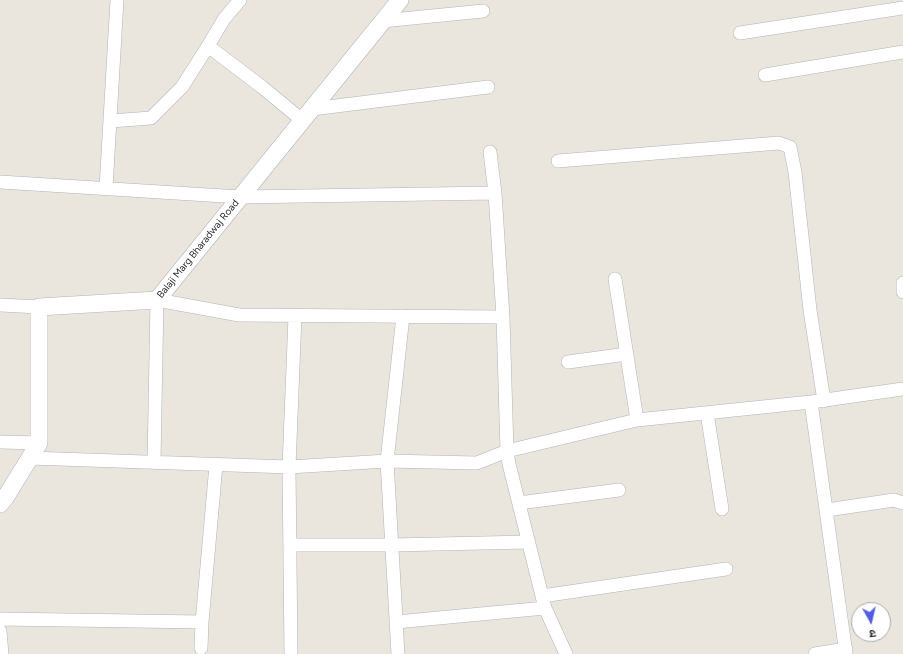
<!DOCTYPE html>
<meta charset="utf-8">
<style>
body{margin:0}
#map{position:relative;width:903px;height:654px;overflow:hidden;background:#eae6dd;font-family:Figtree,"Noto Sans Devanagari",sans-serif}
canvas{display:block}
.north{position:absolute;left:851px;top:602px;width:40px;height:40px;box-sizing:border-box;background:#fff;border:1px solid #a9a9a9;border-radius:50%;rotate:172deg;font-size:11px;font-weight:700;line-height:16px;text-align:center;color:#292929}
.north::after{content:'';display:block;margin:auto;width:14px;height:18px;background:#515ee3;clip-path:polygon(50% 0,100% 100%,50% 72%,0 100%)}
</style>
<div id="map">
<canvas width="903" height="654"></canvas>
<div class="north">उ</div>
</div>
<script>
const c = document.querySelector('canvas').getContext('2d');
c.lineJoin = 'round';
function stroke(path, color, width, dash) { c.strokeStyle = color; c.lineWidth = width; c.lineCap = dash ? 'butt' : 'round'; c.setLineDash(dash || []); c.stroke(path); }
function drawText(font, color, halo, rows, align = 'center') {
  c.font = font + ' Figtree,sans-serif'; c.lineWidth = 3.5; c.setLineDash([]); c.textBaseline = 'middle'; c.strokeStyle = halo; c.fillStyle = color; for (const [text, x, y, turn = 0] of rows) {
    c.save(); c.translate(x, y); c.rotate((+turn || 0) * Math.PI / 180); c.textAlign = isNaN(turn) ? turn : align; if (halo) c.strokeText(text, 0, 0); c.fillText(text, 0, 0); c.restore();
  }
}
const minor = new Path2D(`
 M 240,0 L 224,19 L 208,46 L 262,87 L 302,120
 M 382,21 L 483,11
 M 740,33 L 903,8
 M 765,75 L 903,52
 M 312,109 L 488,87
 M 110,121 L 151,118 L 182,87 L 208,46
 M 490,152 L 495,193
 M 558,161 L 779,143 L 790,147 L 795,172 L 810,310 L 824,401
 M 0,182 L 240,197 L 495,193 L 503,317
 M 106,188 L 117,0
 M 615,279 L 637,420
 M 903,283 L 903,292
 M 0,305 L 39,307
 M 568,362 L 627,354
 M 811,402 L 846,654
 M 707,413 L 722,509
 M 0,442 L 39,443
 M 30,458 L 289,467 L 387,461 L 477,463 L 507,451 L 637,420 L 811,402 L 903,389
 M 154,462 L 157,300 L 239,315 L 503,317 L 507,451 L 509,464 L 545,608 L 566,654
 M 519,503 L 619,490
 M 827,510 L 894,500 L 903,503
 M 290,545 L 392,545 L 528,542
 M 542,596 L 726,569
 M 0,619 L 202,622
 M 396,622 L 545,608
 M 0,631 L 2,654
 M 201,648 L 202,622 L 216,465
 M 291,654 L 289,467 L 295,316
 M 398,654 L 387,461 L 403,316
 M 815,654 L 846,649`);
const tertiary = new Path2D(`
 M 0,504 L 5,498 L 39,443 L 39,307 L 157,300 L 400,0`);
stroke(minor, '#b1b2bb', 14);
stroke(tertiary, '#b1b2bb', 18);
stroke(minor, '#fff', 13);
stroke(tertiary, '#fff', 17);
drawText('10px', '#292929', '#fff', [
 ["Balaji Marg Bharadwaj Road",198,249,-51]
]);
</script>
